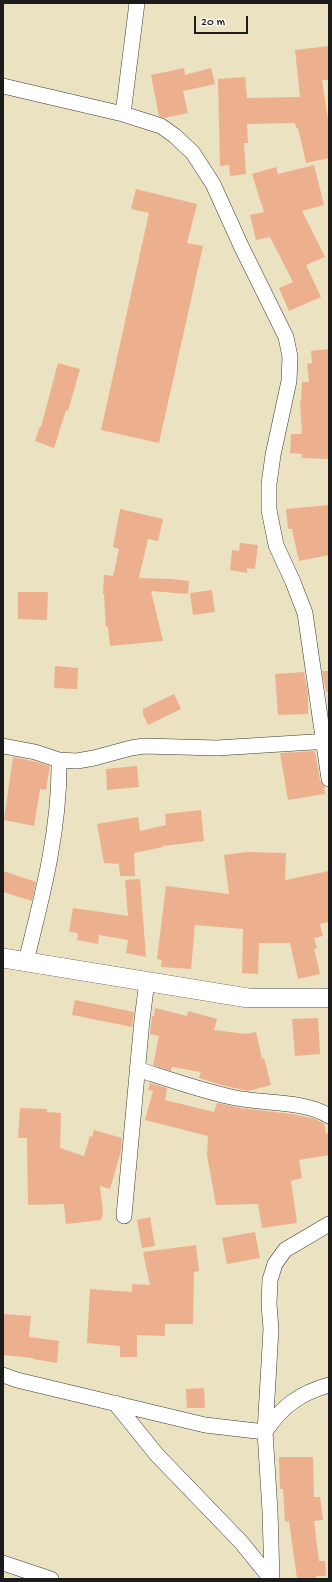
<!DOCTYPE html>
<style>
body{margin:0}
#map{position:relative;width:332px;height:1582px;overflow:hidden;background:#eae2c0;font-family:"Gochi Hand",sans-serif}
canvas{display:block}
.frame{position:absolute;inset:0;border:4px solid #1c1c1c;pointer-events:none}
.scale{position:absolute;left:194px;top:16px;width:54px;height:18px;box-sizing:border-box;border:2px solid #1c1c1c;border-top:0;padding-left:5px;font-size:12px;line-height:14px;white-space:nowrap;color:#1c1c1c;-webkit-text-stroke:3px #fdfcf7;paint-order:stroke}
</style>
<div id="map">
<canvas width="332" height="1582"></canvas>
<div class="frame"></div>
<div class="scale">20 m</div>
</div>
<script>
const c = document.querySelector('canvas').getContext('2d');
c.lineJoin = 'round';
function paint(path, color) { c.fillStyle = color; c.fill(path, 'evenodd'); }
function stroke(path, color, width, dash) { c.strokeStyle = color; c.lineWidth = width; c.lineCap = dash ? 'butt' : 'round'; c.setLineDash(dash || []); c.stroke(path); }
paint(new Path2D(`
 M 329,46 L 329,80 L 322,80 L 329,126 L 329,158 L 306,163 L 298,128 L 296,128 L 295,123 L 247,124 L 248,143 L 244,143 L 246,174 L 230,176 L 229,165 L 220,166 L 218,79 L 245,77 L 247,98 L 300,97 L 295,50 Z
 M 184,68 L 185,75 L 211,68 L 215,84 L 183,91 L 188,113 L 164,118 L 159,116 L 151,75 Z
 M 314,165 L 324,205 L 302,211 L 325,257 L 306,265 L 321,297 L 289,311 L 279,288 L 293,282 L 270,237 L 256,240 L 250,215 L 264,212 L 252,174 L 276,167 L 278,174 Z
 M 136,189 L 197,204 L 187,243 L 203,246 L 159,443 L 101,430 L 149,213 L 131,209 Z
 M 329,349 L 329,459 L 302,458 L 302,454 L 290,453 L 291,434 L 302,434 L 300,401 L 301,400 L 302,382 L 309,382 L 307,364 L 312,363 L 311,351 Z
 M 58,363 L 80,369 L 68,411 L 66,410 L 54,448 L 35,441 L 40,426 L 41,427 Z
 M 329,505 L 329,555 L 299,561 L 292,529 L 288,529 L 286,509 Z
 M 120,509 L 163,519 L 158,541 L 148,539 L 139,578 L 171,579 L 189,581 L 188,594 L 151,591 L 163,641 L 110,646 L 108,627 L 106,627 L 104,594 L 103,594 L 104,575 L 113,576 L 119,549 L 113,547 Z
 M 240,543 L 258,545 L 255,569 L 247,568 L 247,573 L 230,570 L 232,550 L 239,551 Z
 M 212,590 L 215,612 L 193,615 L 190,593 Z
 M 18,592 L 48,592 L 47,620 L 18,619 Z
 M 55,666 L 78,668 L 77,689 L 54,688 Z
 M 322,671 L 329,671 L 329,692 L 326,692 Z
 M 304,672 L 308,694 L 308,714 L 278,715 L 275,674 Z
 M 174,694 L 181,709 L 148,725 L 143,714 L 143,709 Z
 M 315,751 L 320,780 L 324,786 L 325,794 L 288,800 L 280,753 Z
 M 13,757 L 33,761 L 50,766 L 46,790 L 40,789 L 34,826 L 4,820 Z
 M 137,766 L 139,787 L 107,790 L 106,769 Z
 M 201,810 L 204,841 L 163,846 L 163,847 L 134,853 L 135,876 L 120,876 L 119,864 L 104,863 L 97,824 L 138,817 L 140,831 L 166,825 L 165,814 Z
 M 247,852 L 286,853 L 285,880 L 329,871 L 329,922 L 320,924 L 323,936 L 314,938 L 317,948 L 314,949 L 320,974 L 298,979 L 290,943 L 259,943 L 258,974 L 242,973 L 243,929 L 195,925 L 191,969 L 161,967 L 162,960 L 157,959 L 166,886 L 229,894 L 224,855 Z
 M 3,871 L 36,882 L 32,901 L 3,892 Z
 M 140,879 L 146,957 L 126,953 L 128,940 L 99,935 L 98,944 L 77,940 L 78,933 L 69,932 L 73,908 L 128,916 L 125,880 Z
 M 75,1000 L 134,1012 L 132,1027 L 72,1015 Z
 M 155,1008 L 187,1016 L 188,1011 L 217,1019 L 214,1030 L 246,1034 L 256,1032 L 262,1059 L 264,1058 L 271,1085 L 248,1091 L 244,1090 L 221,1085 L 199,1078 L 201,1072 L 172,1067 L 171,1071 L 153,1065 L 159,1036 L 150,1034 L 152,1016 L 154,1016 Z
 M 318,1018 L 320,1054 L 295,1056 L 292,1019 Z
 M 150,1083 L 167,1088 L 165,1100 L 214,1112 L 217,1103 L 241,1108 L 292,1114 L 316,1119 L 324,1124 L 326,1134 L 329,1133 L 329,1155 L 299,1160 L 302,1178 L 291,1181 L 297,1223 L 262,1228 L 258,1204 L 216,1205 L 207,1155 L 208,1136 L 145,1120 L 153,1091 L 148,1090 Z
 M 20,1108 L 47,1109 L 47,1112 L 61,1113 L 60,1148 L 84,1156 L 90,1136 L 92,1137 L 94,1130 L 122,1138 L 121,1151 L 110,1189 L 100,1186 L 103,1213 L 101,1220 L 66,1224 L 64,1204 L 28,1205 L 27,1138 L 18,1138 Z
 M 150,1217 L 155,1246 L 142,1248 L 137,1220 Z
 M 255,1232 L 260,1258 L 227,1264 L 222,1238 Z
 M 196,1245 L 199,1271 L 194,1272 L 193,1324 L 165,1324 L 165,1336 L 137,1335 L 137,1357 L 120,1357 L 120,1346 L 87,1343 L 90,1289 L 132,1292 L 132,1284 L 150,1285 L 143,1252 Z
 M 3,1314 L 31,1316 L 29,1337 L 59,1341 L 57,1363 L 33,1359 L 33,1358 L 3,1355 Z
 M 204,1388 L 205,1408 L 187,1408 L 186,1389 Z
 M 279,1457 L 313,1457 L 314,1497 L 320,1497 L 323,1520 L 314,1521 L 319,1561 L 325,1561 L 326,1576 L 316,1576 L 317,1579 L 297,1579 L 289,1521 L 285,1522 L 283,1489 L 280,1489 Z`), '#edb08f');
const minor = new Path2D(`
 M 3,86 L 123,114 L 161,126 L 175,136 L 193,153 L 213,184 L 242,248 L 286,337 L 290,357 L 289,381 L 273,455 L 269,484 L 269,510 L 276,545 L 293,582 L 305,613 L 329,779
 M 123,114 L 137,3
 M 3,746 L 35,752 L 59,760 L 77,761 L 94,758 L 131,748 L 144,746 L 217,748 L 329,741
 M 26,961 C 43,894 60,829 59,760
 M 137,1069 C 168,1079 199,1090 231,1097 C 259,1104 305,1100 329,1116
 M 124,1216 L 142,1020 L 147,981
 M 3,1375 L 17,1380 L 205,1425 L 265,1432 C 281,1407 300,1393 329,1385
 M 115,1403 L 157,1455 L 241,1542 L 271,1579
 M 3,1563 L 51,1579
 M 272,1579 L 270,1511 L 265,1432 L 271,1329 L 269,1304 L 270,1280 L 275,1264 L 285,1250 L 329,1224`);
const tertiary = new Path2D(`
 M 3,958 L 248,998 L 329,998`);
stroke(minor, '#3b3a35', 16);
stroke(tertiary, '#3b3a35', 20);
stroke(minor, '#fff', 15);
stroke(tertiary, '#fff', 19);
</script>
